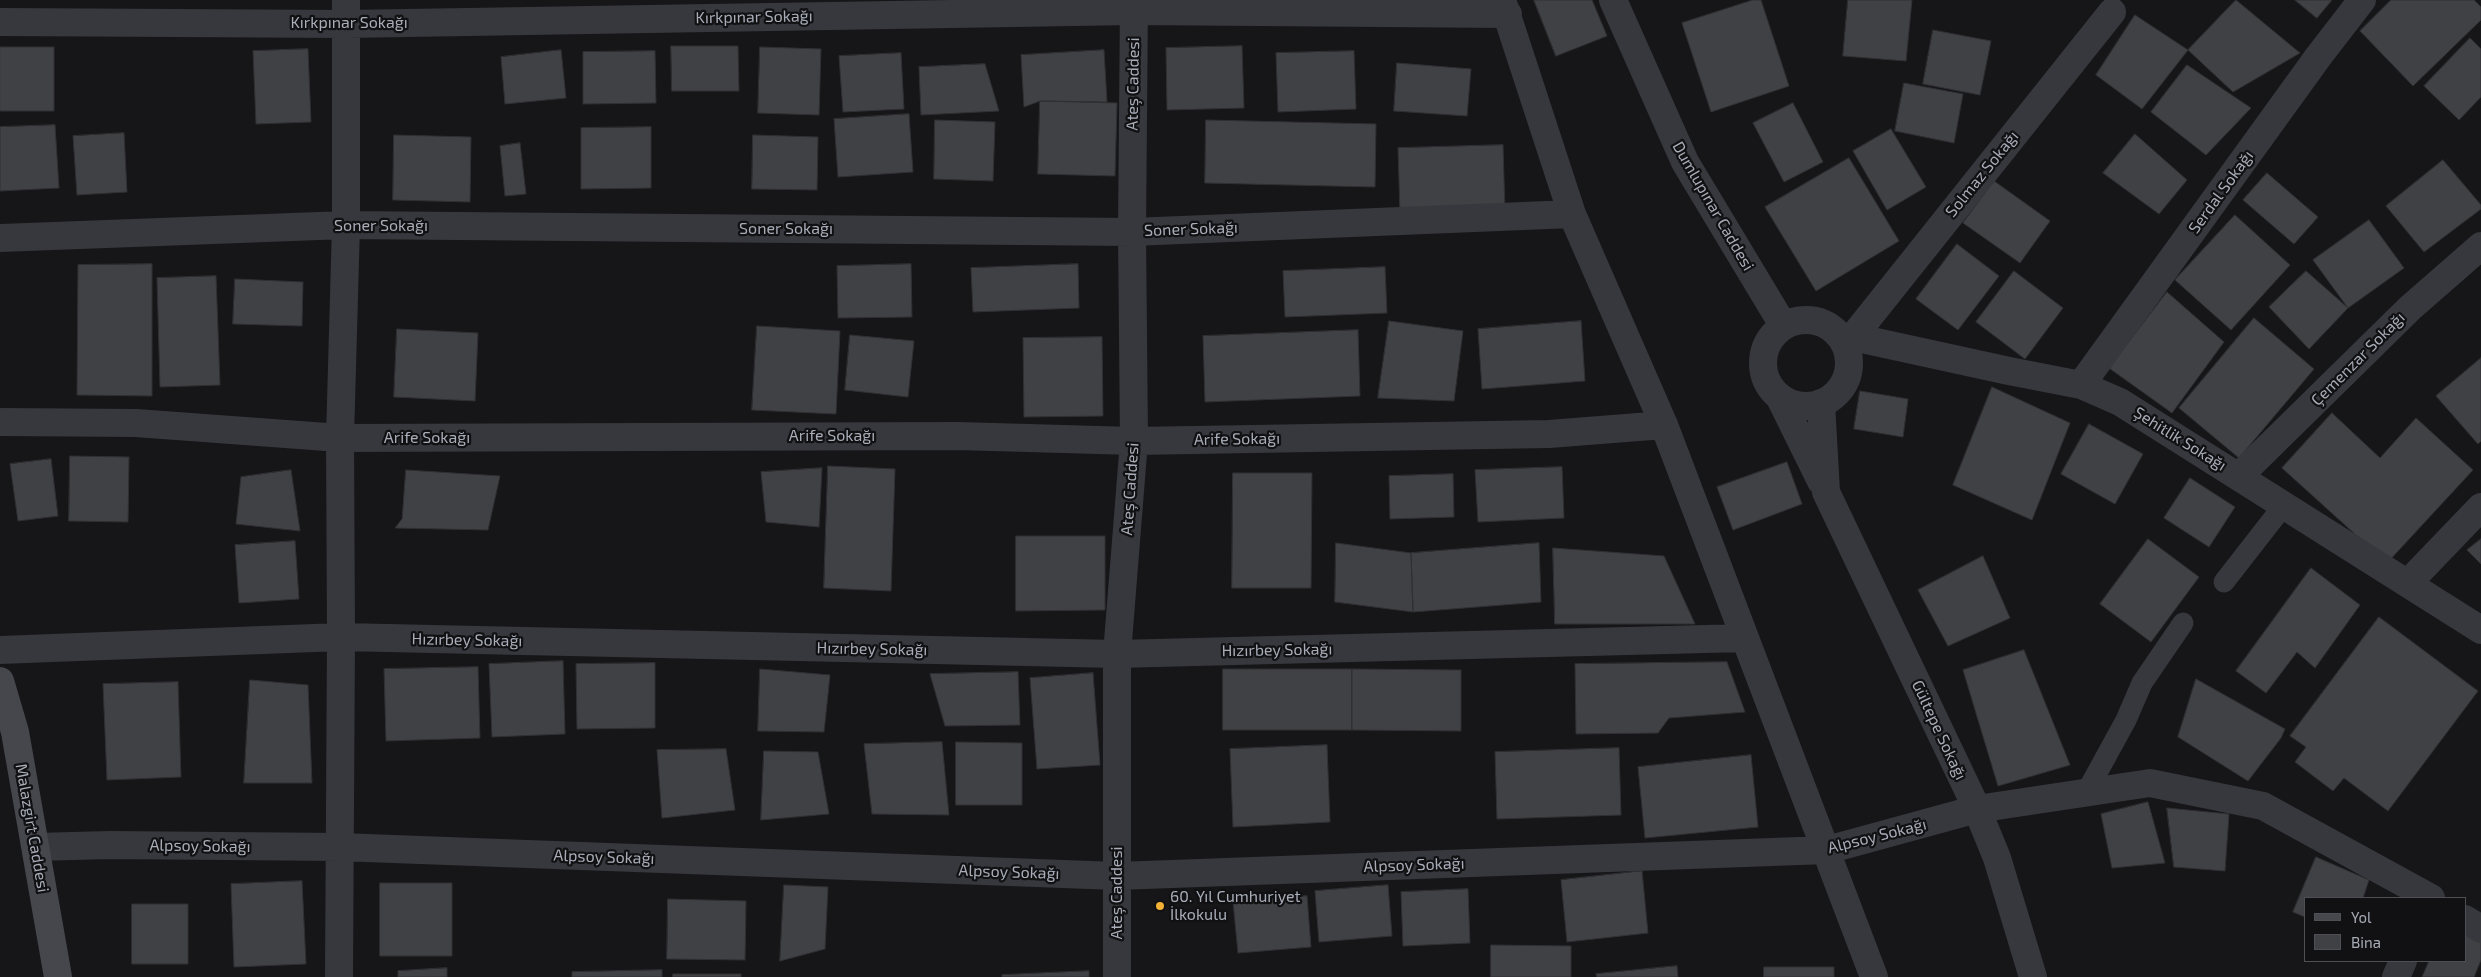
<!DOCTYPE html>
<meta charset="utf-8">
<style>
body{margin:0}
#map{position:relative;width:2481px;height:977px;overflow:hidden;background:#161618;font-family:"Exo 2",sans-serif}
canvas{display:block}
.legend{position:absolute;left:2304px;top:897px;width:162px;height:65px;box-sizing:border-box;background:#111113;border:1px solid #4d4f55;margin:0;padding:6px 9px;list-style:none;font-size:15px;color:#a8adb8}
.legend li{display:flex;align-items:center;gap:10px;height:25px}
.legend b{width:25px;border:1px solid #4d4f55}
</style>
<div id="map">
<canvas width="2481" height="977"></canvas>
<ul class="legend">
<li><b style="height:6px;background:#45474d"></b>Yol</li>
<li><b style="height:14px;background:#404145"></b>Bina</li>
</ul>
</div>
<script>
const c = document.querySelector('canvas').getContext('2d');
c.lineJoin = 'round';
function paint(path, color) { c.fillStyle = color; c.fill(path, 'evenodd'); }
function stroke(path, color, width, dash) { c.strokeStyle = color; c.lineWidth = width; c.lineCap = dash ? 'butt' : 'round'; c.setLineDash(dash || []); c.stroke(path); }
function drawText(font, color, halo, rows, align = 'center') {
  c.font = font + ' "Exo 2",sans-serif'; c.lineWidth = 4.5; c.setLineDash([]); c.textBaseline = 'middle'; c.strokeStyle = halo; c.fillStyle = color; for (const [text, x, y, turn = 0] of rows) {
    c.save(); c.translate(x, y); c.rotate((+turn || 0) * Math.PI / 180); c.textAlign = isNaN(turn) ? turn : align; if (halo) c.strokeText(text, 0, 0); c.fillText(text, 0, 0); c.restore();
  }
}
const building = new Path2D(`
 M 1534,0 L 1592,0 L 1607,36 L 1556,56 Z
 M 1753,0 L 1761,0 L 1789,86 L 1711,112 L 1682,23 Z
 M 1848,0 L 1912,0 L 1906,61 L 1843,56 Z
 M 2236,0 L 2300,53 L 2233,92 L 2188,50 Z
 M 2295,0 L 2332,0 L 2317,18 Z
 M 2391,0 L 2474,0 L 2481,7 L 2481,20 L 2413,86 L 2360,31 Z
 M 2135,15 L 2188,50 L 2142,109 L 2096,75 Z
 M 1933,30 L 1991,41 L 1980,95 L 1923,84 Z
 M 2470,38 L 2481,49 L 2481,97 L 2459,120 L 2424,86 Z
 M 671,46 L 738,46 L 739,91 L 672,91 Z
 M 1242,46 L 1244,108 L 1167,110 L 1166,48 Z
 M 0,47 L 54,47 L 54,111 L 0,111 Z
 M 760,47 L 821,49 L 819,115 L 758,113 Z
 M 308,49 L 311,122 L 256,124 L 253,51 Z
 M 561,50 L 566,98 L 505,104 L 501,57 Z
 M 1104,50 L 1107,102 L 1040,101 L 1024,107 L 1021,55 Z
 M 655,51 L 656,103 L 583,104 L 583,52 Z
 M 1354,51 L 1356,109 L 1278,112 L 1276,53 Z
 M 901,53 L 904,109 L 843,112 L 839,56 Z
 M 1397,63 L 1471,69 L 1467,116 L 1394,111 Z
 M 985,64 L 999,111 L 921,115 L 919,67 Z
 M 2187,65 L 2251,108 L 2206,155 L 2151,112 Z
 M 1904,83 L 1963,94 L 1954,143 L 1895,131 Z
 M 1040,101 L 1117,103 L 1115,176 L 1038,174 Z
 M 1793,103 L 1823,162 L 1784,182 L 1753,123 Z
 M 909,114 L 913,172 L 838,177 L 834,119 Z
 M 935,120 L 995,122 L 993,181 L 934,179 Z
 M 1206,120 L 1376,124 L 1375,187 L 1205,183 Z
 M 55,125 L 59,188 L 0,191 L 0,127 Z
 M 651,127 L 651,188 L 581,189 L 581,128 Z
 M 1891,129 L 1926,187 L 1887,210 L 1853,151 Z
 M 124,133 L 127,192 L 77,195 L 73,136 Z
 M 2135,134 L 2187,180 L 2159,214 L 2103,173 Z
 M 394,135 L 471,137 L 470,202 L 393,200 Z
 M 753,135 L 818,137 L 817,190 L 752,189 Z
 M 520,143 L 526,194 L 505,196 L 500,146 Z
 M 1503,145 L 1505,211 L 1400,214 L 1398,148 Z
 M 1849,158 L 1899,241 L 1816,291 L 1765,207 Z
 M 2443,160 L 2481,205 L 2481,209 L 2424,252 L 2386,206 Z
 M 2267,173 L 2318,217 L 2294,244 L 2243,200 Z
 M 1994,181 L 2050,221 L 2020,263 L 1963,223 Z
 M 2235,215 L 2290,265 L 2231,330 L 2175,280 Z
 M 2369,220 L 2404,268 L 2348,308 L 2313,260 Z
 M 1957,244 L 1999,276 L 1958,330 L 1916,299 Z
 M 152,264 L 152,396 L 77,395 L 78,265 Z
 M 911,264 L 912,317 L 838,318 L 837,266 Z
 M 1078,264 L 1079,308 L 973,312 L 971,268 Z
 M 1385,267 L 1387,313 L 1285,317 L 1283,271 Z
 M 2014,271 L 2063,308 L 2025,359 L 1976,322 Z
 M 2306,271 L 2348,308 L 2309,349 L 2269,307 Z
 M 216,276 L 220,385 L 160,387 L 157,278 Z
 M 235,279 L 303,282 L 302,326 L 233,324 Z
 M 2167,292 L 2224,342 L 2172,413 L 2109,368 Z
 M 2254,318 L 2314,369 L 2239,458 L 2179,408 Z
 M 1389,321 L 1463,331 L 1454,401 L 1378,398 Z
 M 1581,321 L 1585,381 L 1482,389 L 1478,329 Z
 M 757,326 L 840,331 L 836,414 L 752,410 Z
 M 397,329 L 478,333 L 475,401 L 394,397 Z
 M 1358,330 L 1360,396 L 1205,402 L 1203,336 Z
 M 850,335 L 914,341 L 908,397 L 845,390 Z
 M 1102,337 L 1103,416 L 1024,417 L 1023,338 Z
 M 2481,358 L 2481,441 L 2478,444 L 2436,396 Z
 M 1992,387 L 2070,423 L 2032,520 L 1953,485 Z
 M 1860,391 L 1908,399 L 1903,437 L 1854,429 Z
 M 2332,413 L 2380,458 L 2416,418 L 2473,470 L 2387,563 L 2282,468 Z
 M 2089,424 L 2143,454 L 2115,504 L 2061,474 Z
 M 70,456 L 129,457 L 128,522 L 69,521 Z
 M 51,459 L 58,516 L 18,521 L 10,464 Z
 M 1787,462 L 1802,504 L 1733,530 L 1717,487 Z
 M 828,466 L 895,469 L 891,591 L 824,588 Z
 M 1562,467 L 1564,518 L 1478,522 L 1475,470 Z
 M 822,468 L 819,527 L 766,522 L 761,472 Z
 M 291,470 L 300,531 L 236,524 L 241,477 Z
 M 406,470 L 500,476 L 488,530 L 395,528 L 402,519 Z
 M 1233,473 L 1312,473 L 1311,588 L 1232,588 Z
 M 1453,474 L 1454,517 L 1390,519 L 1389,476 Z
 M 2190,478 L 2235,507 L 2209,547 L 2164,518 Z
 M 1016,536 L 1105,536 L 1105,610 L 1016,611 Z
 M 2148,539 L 2199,577 L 2151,642 L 2100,604 Z
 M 2481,539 L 2481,564 L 2467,550 Z
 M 295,541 L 299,599 L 239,603 L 235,545 Z
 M 1336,543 L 1411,553 L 1413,612 L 1335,602 Z
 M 1539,543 L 1541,602 L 1413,612 L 1411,553 Z
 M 1553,548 L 1664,556 L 1695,624 L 1555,624 Z
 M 1983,556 L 2010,618 L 1948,646 L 1918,590 Z
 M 2311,568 L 2360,605 L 2315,668 L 2297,652 L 2266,693 L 2236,671 Z
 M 2379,617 L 2478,691 L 2388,811 L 2344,778 L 2333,791 L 2295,762 L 2306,747 L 2290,736 Z
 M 2024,650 L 2070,765 L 1998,786 L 1963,670 Z
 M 563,661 L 565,734 L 492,737 L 489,664 Z
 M 1727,662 L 1745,712 L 1669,718 L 1658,733 L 1576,734 L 1575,664 Z
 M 655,663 L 655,728 L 577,729 L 576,664 Z
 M 478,667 L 480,738 L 386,741 L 384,669 Z
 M 760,669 L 830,675 L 824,732 L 758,731 Z
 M 1223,669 L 1352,669 L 1352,730 L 1223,730 Z
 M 1352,669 L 1461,670 L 1461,731 L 1352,730 Z
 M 1018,672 L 1020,725 L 945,726 L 930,674 Z
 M 1093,673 L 1100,765 L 1037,769 L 1030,678 Z
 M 2196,679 L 2285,729 L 2281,738 L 2248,781 L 2178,737 Z
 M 250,680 L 308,685 L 312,783 L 244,783 Z
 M 178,682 L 181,777 L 107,780 L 103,684 Z
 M 942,742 L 949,815 L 872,814 L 864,744 Z
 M 956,742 L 1022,743 L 1022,805 L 956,805 Z
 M 1327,745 L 1330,822 L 1233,827 L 1230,749 Z
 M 1619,748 L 1621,815 L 1497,819 L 1495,752 Z
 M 726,749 L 735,810 L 662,818 L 657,750 Z
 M 764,751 L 818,752 L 829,814 L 761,820 Z
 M 1751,755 L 1758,827 L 1645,838 L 1638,767 Z
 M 2148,802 L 2165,863 L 2112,868 L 2101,814 Z
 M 2167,808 L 2229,814 L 2225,871 L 2174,867 Z
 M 2316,857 L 2369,880 L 2363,898 L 2305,898 L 2305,917 L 2293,912 Z
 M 1642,871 L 1648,933 L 1567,942 L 1561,880 Z
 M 302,881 L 306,964 L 234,967 L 231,884 Z
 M 380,883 L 452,883 L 452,956 L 380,956 Z
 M 784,885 L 828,887 L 825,949 L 780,961 Z
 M 1388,885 L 1392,936 L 1319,942 L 1315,891 Z
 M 1468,889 L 1470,943 L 1403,946 L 1401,892 Z
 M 1307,896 L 1311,947 L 1238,953 L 1233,902 Z
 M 668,899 L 746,901 L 745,960 L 667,959 Z
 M 132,904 L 188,904 L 188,964 L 132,964 Z
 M 2465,932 L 2481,939 L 2481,960 L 2474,977 L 2422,977 L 2429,961 L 2465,961 Z
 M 1491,945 L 1571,946 L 1571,977 L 1491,977 Z
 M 1677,966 L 1678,977 L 1597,977 L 1596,974 Z
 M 1764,967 L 1834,967 L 1834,977 L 1764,977 Z
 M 447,968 L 447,977 L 398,977 L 398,971 Z
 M 662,970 L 662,977 L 572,977 L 572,972 Z
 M 1089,971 L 1089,977 L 1002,977 L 1002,975 Z
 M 673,974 L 741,974 L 741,977 L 673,977 Z`);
paint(building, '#404145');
stroke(building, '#303034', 1);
stroke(new Path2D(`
 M 2224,582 L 2284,505
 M 2086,793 L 2126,720 L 2142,683 L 2183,623`), '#37383d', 21);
stroke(new Path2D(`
 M 1502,0 L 1572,214 L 1664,425 L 1874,977
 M 1613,0 L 1685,162 L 1783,325
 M 0,22 L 346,24 L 1134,11 L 1508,14
 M 0,238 L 346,225 L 1132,232 L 1572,214
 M1763 363a43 43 0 1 1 86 0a43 43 0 1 1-86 0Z
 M 1853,337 L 2112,12
 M 1843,340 L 1853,337 L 2009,371 L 2081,385 L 2120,402 L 2481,630
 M 2081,385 L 2318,57 L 2362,0
 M 1780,398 L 1821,481
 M 1821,403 L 1826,492 L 1977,809 L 1997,858 L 2033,977
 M 0,422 L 136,423 L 340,438 L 957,436 L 1134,441 L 1549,434 L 1664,425
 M 2239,476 L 2410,308 L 2481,246
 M 2408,583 L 2481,507
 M 0,650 L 341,637 L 1117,654 L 1745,638
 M 36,847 L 110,845 L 340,847 L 1117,876 L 1827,850 L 1977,809 L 2150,783 L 2263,806 L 2431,898
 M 2465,919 L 2481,929
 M 339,977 L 341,637 L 340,438 L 346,225 L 346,0
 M 1117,977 L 1117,654 L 1134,441 L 1132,232 L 1134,0
 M 2396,977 L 2403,961`), '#37383d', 28);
stroke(new Path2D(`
 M 0,681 L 15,732 L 58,977`), '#45474d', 28);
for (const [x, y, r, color] of [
 [1160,906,5,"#f2b134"]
]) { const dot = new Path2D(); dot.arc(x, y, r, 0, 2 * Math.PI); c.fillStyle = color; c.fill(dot); stroke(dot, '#111113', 2); }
drawText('16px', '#a8adb8', '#111113', [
 ["Kırkpınar Sokağı",754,17,-1],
 ["Kırkpınar Sokağı",349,23],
 ["Ateş Caddesi",1133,84,-89],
 ["Solmaz Sokağı",1982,174,-51],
 ["Serdal Sokağı",2221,192,-54],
 ["Dumlupınar Caddesi",1713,206,60],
 ["Soner Sokağı",381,226],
 ["Soner Sokağı",786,229],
 ["Soner Sokağı",1191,229,-2],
 ["Çemenzar Sokağı",2358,359,-45],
 ["Arife Sokağı",832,436],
 ["Arife Sokağı",427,438],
 ["Arife Sokağı",1237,439,-1],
 ["Şehitlik Sokağı",2180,439,32],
 ["Ateş Caddesi",1130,489,-86],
 ["Hızırbey Sokağı",467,640,1],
 ["Hızırbey Sokağı",872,649,1],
 ["Hızırbey Sokağı",1277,650,-1],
 ["Gültepe Sokağı",1939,730,65],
 ["Malazgirt Caddesi",32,828,80],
 ["Alpsoy Sokağı",1877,836,-14],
 ["Alpsoy Sokağı",200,846,1],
 ["Alpsoy Sokağı",604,857,2],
 ["Alpsoy Sokağı",1414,865,-2],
 ["Alpsoy Sokağı",1009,872,2],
 ["Ateş Caddesi",1117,893,-90]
]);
drawText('16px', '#a8adb8', '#111113', [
 ["60. Yıl Cumhuriyet",1170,897],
 ["İlkokulu",1170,915]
], 'left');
</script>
